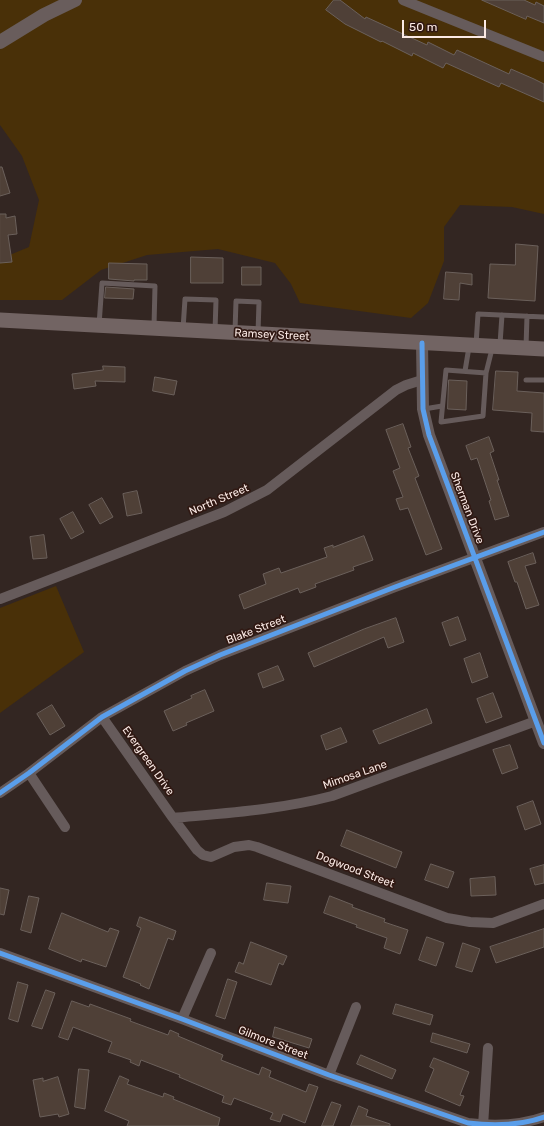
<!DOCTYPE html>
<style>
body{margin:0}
#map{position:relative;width:544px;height:1126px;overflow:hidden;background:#332622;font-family:Rubik,sans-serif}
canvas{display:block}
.scale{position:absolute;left:402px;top:20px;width:84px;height:18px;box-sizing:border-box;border:2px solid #fbeae5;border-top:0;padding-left:5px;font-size:12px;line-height:14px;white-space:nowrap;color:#fbeae5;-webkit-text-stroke:3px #301812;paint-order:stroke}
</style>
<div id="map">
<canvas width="544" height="1126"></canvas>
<div class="scale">50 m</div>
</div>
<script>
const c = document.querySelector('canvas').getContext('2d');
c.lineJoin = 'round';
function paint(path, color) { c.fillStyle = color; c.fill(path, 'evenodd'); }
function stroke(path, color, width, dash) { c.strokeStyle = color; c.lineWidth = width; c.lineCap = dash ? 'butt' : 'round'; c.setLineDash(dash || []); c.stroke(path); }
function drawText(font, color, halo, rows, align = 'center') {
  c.font = font + ' Rubik,sans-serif'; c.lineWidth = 3.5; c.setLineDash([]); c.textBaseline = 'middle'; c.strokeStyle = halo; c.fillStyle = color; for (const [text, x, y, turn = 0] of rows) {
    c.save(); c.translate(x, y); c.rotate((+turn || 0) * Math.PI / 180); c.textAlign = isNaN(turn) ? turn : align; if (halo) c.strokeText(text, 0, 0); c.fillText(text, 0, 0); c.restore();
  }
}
paint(new Path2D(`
 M 0,0 L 544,0 L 544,214 L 512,207 L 460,205 L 444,227 L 444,261 L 428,303 L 411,318 L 300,303 L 291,284 L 275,263 L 218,249 L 147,255 L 101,270 L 62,300 L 0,300 L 0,259 L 29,247 L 39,200 L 22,156 L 0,125 Z
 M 56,586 L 84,652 L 0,713 L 0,608 Z`), '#493008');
const building = new Path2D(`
 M 334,0 L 340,0 L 365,19 L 366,17 L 427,45 L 428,42 L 454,55 L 457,50 L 509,74 L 511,69 L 534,79 L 544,84 L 544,102 L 501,83 L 499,87 L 446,63 L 443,68 L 413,53 L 412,56 L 382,41 L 381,42 L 345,24 L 326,10 Z
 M 482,0 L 524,0 L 535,5 L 536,2 L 544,6 L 544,23 L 527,16 L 526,19 Z
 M 0,167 L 2,167 L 10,193 L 0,196 Z
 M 0,214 L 6,214 L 6,218 L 15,216 L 17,234 L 8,235 L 12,262 L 0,263 Z
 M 516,244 L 538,246 L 535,301 L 488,298 L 490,264 L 515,265 Z
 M 191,257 L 223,258 L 223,283 L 191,283 Z
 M 109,263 L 147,264 L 147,280 L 134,280 L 134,281 L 109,279 Z
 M 242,267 L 261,267 L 261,285 L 242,285 Z
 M 446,272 L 472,274 L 472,285 L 460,283 L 459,300 L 444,299 Z
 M 106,287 L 134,289 L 133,299 L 105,298 Z
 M 103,366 L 125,367 L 125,382 L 95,381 L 96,386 L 74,389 L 72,374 L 103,370 Z
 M 496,371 L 518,372 L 517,391 L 544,393 L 544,432 L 531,431 L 532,413 L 493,410 Z
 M 155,377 L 177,381 L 174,395 L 153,391 Z
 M 449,380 L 467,381 L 466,410 L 448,409 Z
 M 403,424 L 411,447 L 408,448 L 419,476 L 415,478 L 442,549 L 426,555 L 408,508 L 400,510 L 396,499 L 403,497 L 393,471 L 400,468 L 386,430 Z
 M 489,437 L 494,451 L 490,453 L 499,480 L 497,480 L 509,516 L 495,520 L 489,501 L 491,500 L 477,458 L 471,460 L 466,446 Z
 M 137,491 L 142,513 L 127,516 L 123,494 Z
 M 102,498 L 113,517 L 100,524 L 89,505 Z
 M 73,512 L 84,532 L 71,539 L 60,519 Z
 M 44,535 L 47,558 L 33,559 L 30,537 Z
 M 364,536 L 373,560 L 353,567 L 354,570 L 315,584 L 316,587 L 300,593 L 298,588 L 244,609 L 239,595 L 266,584 L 263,574 L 279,568 L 281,573 L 327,557 L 324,548 L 333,545 L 333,547 Z
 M 533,553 L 536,563 L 525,566 L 539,605 L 526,609 L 517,582 L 515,582 L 508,562 Z
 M 458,617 L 466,640 L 450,646 L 442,623 Z
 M 396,618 L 404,642 L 388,648 L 384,637 L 314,667 L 308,653 L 364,629 Z
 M 480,653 L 488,677 L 472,683 L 464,659 Z
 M 278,666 L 284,680 L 263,688 L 258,674 Z
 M 205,690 L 214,711 L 186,723 L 187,725 L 173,731 L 164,711 L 192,698 L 191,696 Z
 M 493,693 L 502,717 L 486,723 L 477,699 Z
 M 52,705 L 65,726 L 50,735 L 37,714 Z
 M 427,709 L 432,723 L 379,744 L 373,731 Z
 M 341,728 L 347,742 L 326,750 L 321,736 Z
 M 510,745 L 518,768 L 502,774 L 493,750 Z
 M 533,801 L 541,824 L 525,830 L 517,807 Z
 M 347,830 L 402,852 L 396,868 L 341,846 Z
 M 431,864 L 454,872 L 448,888 L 425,880 Z
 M 544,865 L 544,883 L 535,885 L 530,869 Z
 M 495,877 L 496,895 L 471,896 L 470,879 Z
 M 267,883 L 291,886 L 288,903 L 264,900 Z
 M 0,888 L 9,890 L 4,915 L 0,914 Z
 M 29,896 L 39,898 L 31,933 L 21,930 Z
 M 330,896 L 353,905 L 352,907 L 385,919 L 384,922 L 408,930 L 400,954 L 384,948 L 387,938 L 356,927 L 357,925 L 324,913 Z
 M 62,913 L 108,932 L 110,928 L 119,931 L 106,967 L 82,959 L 81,962 L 49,949 Z
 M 140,917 L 176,931 L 173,940 L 168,938 L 149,989 L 140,985 L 141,984 L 123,977 L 141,928 L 137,926 Z
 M 544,929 L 544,947 L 496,963 L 490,947 Z
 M 427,937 L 444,943 L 436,966 L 419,960 Z
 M 251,942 L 287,956 L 283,965 L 279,963 L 271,985 L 235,972 L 239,962 L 243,964 Z
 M 463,943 L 480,949 L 472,972 L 456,967 Z
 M 228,979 L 237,982 L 225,1019 L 216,1016 Z
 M 18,982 L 28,985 L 18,1022 L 9,1019 Z
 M 46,990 L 55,993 L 42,1029 L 32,1026 Z
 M 72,1001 L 89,1007 L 90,1004 L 131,1019 L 130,1021 L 168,1035 L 170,1030 L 179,1034 L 178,1036 L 223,1055 L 221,1060 L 259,1075 L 262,1067 L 271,1071 L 269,1077 L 306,1092 L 309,1084 L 318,1087 L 305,1123 L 283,1114 L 280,1122 L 270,1119 L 273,1113 L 234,1098 L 231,1105 L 222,1102 L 224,1096 L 179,1077 L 180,1075 L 141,1060 L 139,1066 L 130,1062 L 131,1060 L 108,1052 L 112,1042 L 73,1027 L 68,1040 L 59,1037 Z
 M 396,1004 L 433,1015 L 430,1025 L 393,1014 Z
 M 275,1027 L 312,1039 L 309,1048 L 273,1037 Z
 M 433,1033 L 470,1044 L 467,1053 L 431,1042 Z
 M 361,1055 L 396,1070 L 392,1079 L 357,1064 Z
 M 434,1058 L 469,1072 L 460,1095 L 464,1096 L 460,1106 L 425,1091 L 434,1069 L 430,1067 Z
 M 79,1069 L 89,1070 L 85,1109 L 75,1107 Z
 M 120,1076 L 129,1080 L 127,1084 L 163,1097 L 164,1093 L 174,1097 L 173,1099 L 220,1118 L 218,1126 L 127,1126 L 129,1121 L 105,1111 Z
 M 58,1077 L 69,1114 L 59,1117 L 58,1114 L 40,1117 L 33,1080 L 43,1078 L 43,1081 Z
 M 332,1102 L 341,1105 L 333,1126 L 322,1126 Z
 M 359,1106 L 368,1110 L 366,1116 L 390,1124 L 390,1126 L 351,1126 Z`);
paint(building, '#4f4037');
stroke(building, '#6b605b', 1);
stroke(new Path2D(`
 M 99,325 L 102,283 L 155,286 L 154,326
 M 183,329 L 185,299 L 216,300 L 215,331
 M 235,331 L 236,301 L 259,302 L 258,333
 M 500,344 L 502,315
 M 476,345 L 478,314 L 544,317
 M 526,347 L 527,316
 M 465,371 L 469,347
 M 486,373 L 446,370 L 441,422 L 483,416 L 486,373 L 492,349
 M 526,380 L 544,380
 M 424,409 L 442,406`), '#665b5b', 5);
stroke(new Path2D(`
 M 403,0 L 544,57
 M 0,599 L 224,512 L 267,490 L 396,390 L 406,385 L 422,380
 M 102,717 L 173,818 L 197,850 L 203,855 L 211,857 L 234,847 L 249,845 L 257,847 L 447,918 L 470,922 L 493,923 L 544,904
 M 29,773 L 65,827
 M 0,793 L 29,773 L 102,717 L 185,671 L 220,655 L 395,587 L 544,532
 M 173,818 C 227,813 278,810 332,796 L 536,721
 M 0,953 L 182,1019 L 329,1075 L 468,1123 C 494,1126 519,1126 544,1117
 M 182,1019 L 211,953
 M 329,1075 L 356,1007
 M 483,1126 L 488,1048`), '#665b5b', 10);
stroke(new Path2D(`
 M 422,343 L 423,409 L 429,435 L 544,743`), '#665b5b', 12);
stroke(new Path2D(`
 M 0,42 L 44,15 L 75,0`), '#695d5c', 14);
stroke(new Path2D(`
 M 0,320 L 544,349`), '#726463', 15);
stroke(new Path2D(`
 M 422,343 L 423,409 L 429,435 L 544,743
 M 0,793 L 29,773 L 102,717 L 185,671 L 220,655 L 395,587 L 544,532
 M 0,953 L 182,1019 L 329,1075 L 468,1123 C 494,1126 519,1126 544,1117`), '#5a9eea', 5);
drawText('11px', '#fbeae5', '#301812', [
 ["Ramsey Street",272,335,3],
 ["North Street",219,500,-23],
 ["Sherman Drive",467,508,69],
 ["Blake Street",256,630,-21],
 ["Evergreen Drive",148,761,55],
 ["Mimosa Lane",355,775,-19],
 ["Dogwood Street",355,870,21],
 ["Gilmore Street",273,1043,21]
]);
</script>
